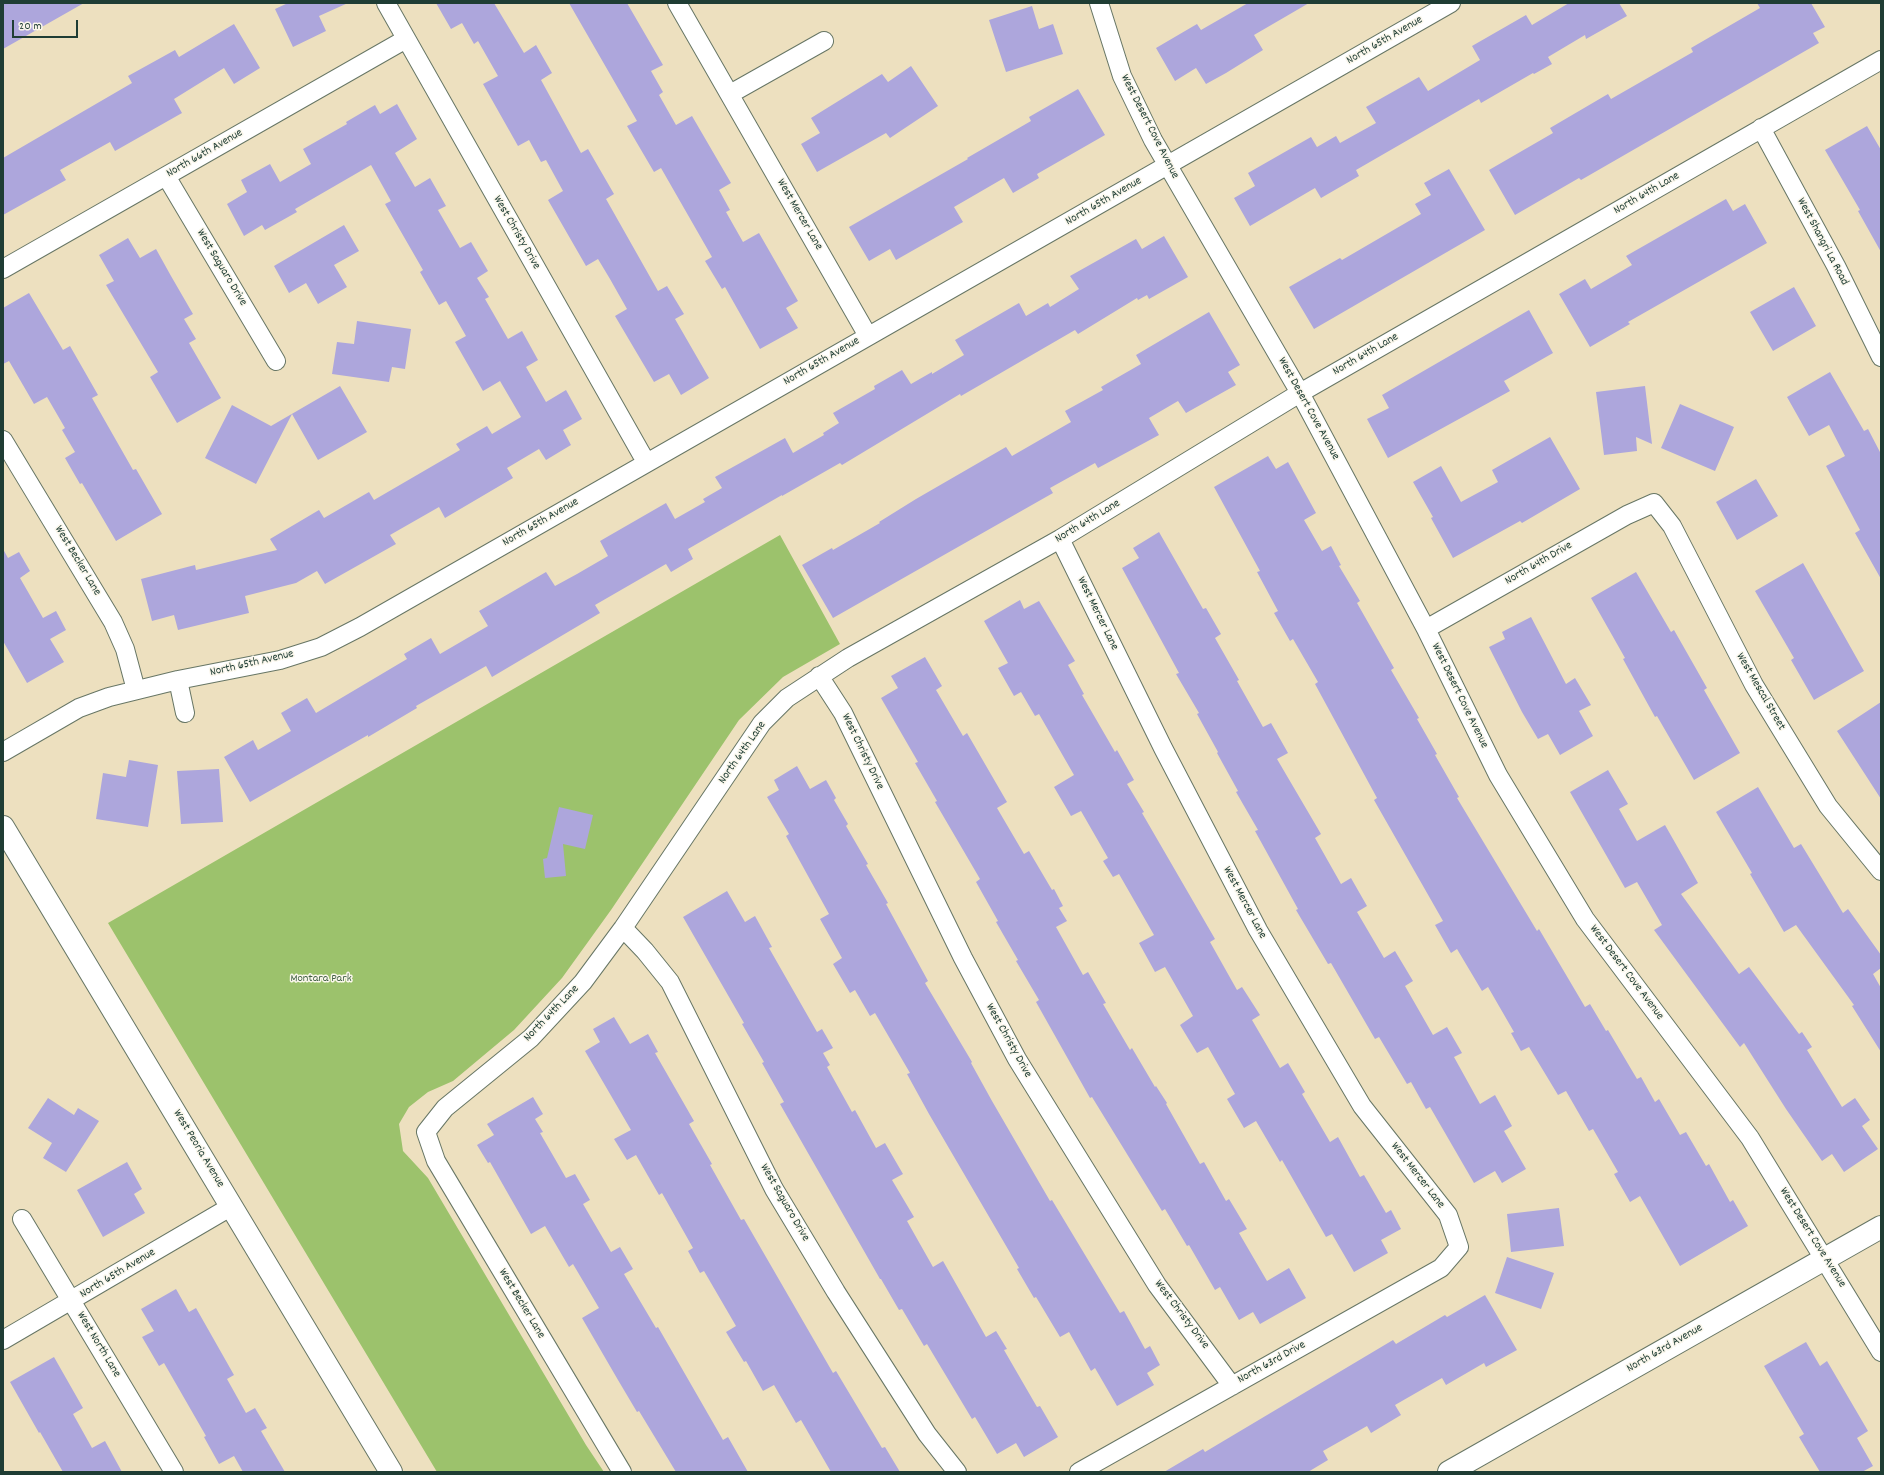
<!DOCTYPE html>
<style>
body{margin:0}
#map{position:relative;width:1884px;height:1475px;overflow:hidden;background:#ede0bf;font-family:Dekko,sans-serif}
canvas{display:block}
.frame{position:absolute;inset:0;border:4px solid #1f3d34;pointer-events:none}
.scale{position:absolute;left:12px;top:20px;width:66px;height:18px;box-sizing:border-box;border:2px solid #1f3d34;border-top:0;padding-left:5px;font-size:12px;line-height:14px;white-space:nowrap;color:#1f3d34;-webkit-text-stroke:3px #fbf7ec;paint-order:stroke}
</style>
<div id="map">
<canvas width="1884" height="1475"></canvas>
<div class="frame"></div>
<div class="scale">20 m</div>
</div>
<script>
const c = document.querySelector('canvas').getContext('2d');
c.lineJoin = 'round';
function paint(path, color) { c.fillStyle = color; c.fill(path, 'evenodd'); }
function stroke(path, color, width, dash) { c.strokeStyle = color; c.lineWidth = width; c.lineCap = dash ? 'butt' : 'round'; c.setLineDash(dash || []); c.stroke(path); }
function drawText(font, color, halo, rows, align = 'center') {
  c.font = font + ' Dekko,sans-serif'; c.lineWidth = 3; c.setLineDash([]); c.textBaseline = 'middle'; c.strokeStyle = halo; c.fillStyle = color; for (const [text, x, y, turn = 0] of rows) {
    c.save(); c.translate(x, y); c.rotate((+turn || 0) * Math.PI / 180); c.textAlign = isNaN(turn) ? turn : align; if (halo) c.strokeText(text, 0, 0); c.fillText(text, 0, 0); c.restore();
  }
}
paint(new Path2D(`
 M 780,535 L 840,644 L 783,677 L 739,720 L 611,910 L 562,978 L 514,1030 L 453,1081 L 428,1092 L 409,1107 L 399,1124 L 403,1151 L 428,1178 L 586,1445 L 604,1472 L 437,1472 L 108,923 Z`), '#9cc26c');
paint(new Path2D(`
 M 3,3 L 84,3 L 3,49 Z
 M 288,3 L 348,3 L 319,16 L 326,31 L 293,47 L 275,9 Z
 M 436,3 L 494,3 L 524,53 L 536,45 L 552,73 L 541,80 L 581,153 L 588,149 L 614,194 L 606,199 L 658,291 L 667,286 L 684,314 L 675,319 L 709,378 L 681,395 L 669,374 L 654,382 L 615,316 L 627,309 L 610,279 L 598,259 L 586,266 L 548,200 L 563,191 L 546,160 L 541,162 L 529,140 L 518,146 L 483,84 L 498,76 L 478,41 L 474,44 L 462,23 L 451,29 Z
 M 569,3 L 627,3 L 663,65 L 651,71 L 663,92 L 659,95 L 676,125 L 692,116 L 731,183 L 719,190 L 730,210 L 726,212 L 743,242 L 759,233 L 798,301 L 786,308 L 798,328 L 760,349 L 725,287 L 722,289 L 705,261 L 712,257 L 661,168 L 654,172 L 627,126 L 637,121 Z
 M 1248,3 L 1309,3 L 1254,35 L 1263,50 L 1226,73 L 1206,84 L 1196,68 L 1175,81 L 1156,48 L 1197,24 L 1201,30 Z
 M 1569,3 L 1619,3 L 1627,16 L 1586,39 L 1585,35 L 1548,57 L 1552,64 L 1534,74 L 1533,73 L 1481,103 L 1479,99 L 1356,170 L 1359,176 L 1321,198 L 1315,188 L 1250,226 L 1234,198 L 1255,186 L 1248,173 L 1311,137 L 1317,147 L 1336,136 L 1340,143 L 1376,123 L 1366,107 L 1419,77 L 1428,91 L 1480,60 L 1472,46 L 1526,15 L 1532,25 Z
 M 1757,3 L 1811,3 L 1825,27 L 1813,33 L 1819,43 L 1581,180 L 1579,178 L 1515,215 L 1489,170 L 1553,133 L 1550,128 L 1608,94 L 1611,99 L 1693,52 L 1691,48 L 1760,8 Z
 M 1032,6 L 1039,29 L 1053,24 L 1063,54 L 1006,72 L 989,20 Z
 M 234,24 L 260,68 L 234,84 L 224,68 L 174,99 L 182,113 L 115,151 L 110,142 L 60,170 L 66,180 L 3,215 L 3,158 L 132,83 L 128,76 L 175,50 L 179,57 Z
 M 911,66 L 938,106 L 890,138 L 886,133 L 817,172 L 801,144 L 820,133 L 811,118 L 882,74 L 888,82 Z
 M 1078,89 L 1105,135 L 1037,174 L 1039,178 L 1013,193 L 1004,178 L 954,207 L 963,222 L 896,260 L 890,249 L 869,261 L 849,227 L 968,159 L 967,158 L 1031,121 L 1029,117 Z
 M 397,104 L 417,139 L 395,153 L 415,187 L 430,178 L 446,206 L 438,210 L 460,248 L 471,242 L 488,271 L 477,278 L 489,297 L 485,299 L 508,339 L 522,331 L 538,360 L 526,367 L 546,402 L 566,390 L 582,419 L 563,430 L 571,445 L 546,460 L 539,449 L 507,468 L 513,478 L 445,518 L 439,507 L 390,535 L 396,544 L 325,584 L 317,571 L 296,583 L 245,596 L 249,613 L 178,630 L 174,615 L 152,621 L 141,579 L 195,565 L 196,570 L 277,550 L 270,539 L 319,510 L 324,518 L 369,492 L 374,500 L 460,450 L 456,444 L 487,426 L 492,434 L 521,417 L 500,381 L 483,391 L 455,342 L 466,336 L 446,301 L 439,305 L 420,272 L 423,270 L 385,204 L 391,201 L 371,165 L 295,209 L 297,212 L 265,230 L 262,225 L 244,236 L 227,204 L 247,192 L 241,180 L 270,164 L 280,182 L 311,164 L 303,149 L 347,124 L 346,122 L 375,105 L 380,114 Z
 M 1867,126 L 1881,150 L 1881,252 L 1858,211 L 1860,210 L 1825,150 Z
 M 1449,169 L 1485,230 L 1314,329 L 1289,287 L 1340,258 L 1342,260 L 1421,214 L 1415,204 L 1431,195 L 1424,183 Z
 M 1726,199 L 1733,211 L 1745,204 L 1767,243 L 1628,322 L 1630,324 L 1590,347 L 1559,294 L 1585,279 L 1591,289 L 1632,265 L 1626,256 Z
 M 344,225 L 359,251 L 334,265 L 347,287 L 318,304 L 306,283 L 289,293 L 274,266 Z
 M 1164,236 L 1188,277 L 1149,299 L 1147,295 L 1138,300 L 1137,298 L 1078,334 L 1075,330 L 961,396 L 960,394 L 842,465 L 840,463 L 782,496 L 782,495 L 688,549 L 693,559 L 671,572 L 666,564 L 595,605 L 600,613 L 492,677 L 486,666 L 416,706 L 417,708 L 368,737 L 368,735 L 250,802 L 224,757 L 253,740 L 258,750 L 291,731 L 281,713 L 307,698 L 316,713 L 407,659 L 404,654 L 431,638 L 440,654 L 488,626 L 479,611 L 546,572 L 555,586 L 577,574 L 608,556 L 600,541 L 666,503 L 675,519 L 705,502 L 703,499 L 722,488 L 715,477 L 785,438 L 793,453 L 824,435 L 823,433 L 839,423 L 833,413 L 875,389 L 874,386 L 902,370 L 911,384 L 932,372 L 932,374 L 964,355 L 955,340 L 1019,303 L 1026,316 L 1048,303 L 1050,307 L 1079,289 L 1070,276 L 1136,239 L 1142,249 Z
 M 128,238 L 140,258 L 156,249 L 171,276 L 193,314 L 184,319 L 196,339 L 189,343 L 221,398 L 177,423 L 150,377 L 158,372 L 106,285 L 114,281 L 99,255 Z
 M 1794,287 L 1816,326 L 1773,351 L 1750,312 Z
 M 29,293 L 63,350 L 70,346 L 98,395 L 92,398 L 133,470 L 136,469 L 162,514 L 116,541 L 82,483 L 80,484 L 65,458 L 75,452 L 62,430 L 65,428 L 47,397 L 34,404 L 9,361 L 3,364 L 3,308 Z
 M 1529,310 L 1553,353 L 1504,381 L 1510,391 L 1388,458 L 1367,419 L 1389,408 L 1382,395 Z
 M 1209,312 L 1240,365 L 1228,372 L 1236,385 L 1186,413 L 1178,401 L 1149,418 L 1159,435 L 1098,468 L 1095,463 L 1050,488 L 1053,493 L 833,618 L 802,565 L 832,548 L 833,550 L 880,523 L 879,522 L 916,499 L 1006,447 L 1012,456 L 1071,422 L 1065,411 L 1103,390 L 1101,387 L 1141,364 L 1136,355 Z
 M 357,321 L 411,329 L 405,369 L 392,367 L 389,382 L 332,374 L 337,342 L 354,344 Z
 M 1830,372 L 1864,431 L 1868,429 L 1881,454 L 1881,579 L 1855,533 L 1860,530 L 1826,466 L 1845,456 L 1829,425 L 1809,436 L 1787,397 Z
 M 340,386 L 367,432 L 318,460 L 292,414 L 256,484 L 205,458 L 232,405 L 271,426 Z
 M 1645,386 L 1652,444 L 1636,437 L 1637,451 L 1604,455 L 1596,392 Z
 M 1680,404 L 1734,427 L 1715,471 L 1661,448 Z
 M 1550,437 L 1580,489 L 1522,523 L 1520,521 L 1453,558 L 1431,518 L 1433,517 L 1413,482 L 1441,466 L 1461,502 L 1498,482 L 1492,470 Z
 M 1268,456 L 1276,469 L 1288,462 L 1299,482 L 1316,513 L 1304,520 L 1322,551 L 1331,546 L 1341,565 L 1339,566 L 1360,601 L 1357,603 L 1394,668 L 1391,670 L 1419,718 L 1417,719 L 1437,754 L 1435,755 L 1459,797 L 1457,798 L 1537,931 L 1539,929 L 1585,1007 L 1590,1004 L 1606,1031 L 1608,1030 L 1637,1079 L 1641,1077 L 1655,1102 L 1659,1099 L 1680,1135 L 1686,1132 L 1706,1166 L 1709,1164 L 1730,1202 L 1733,1200 L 1748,1226 L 1680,1266 L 1640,1196 L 1630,1202 L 1614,1174 L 1618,1172 L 1593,1129 L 1589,1131 L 1566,1091 L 1558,1095 L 1529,1047 L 1521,1051 L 1511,1033 L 1514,1032 L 1488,987 L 1482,991 L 1457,949 L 1451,953 L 1435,925 L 1443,921 L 1374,800 L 1377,798 L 1315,684 L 1318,682 L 1293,639 L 1290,641 L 1274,613 L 1278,611 L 1257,572 L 1260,571 L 1214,487 Z
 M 1756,479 L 1778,516 L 1737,540 L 1716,502 Z
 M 1159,532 L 1203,609 L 1206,608 L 1221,634 L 1215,638 L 1239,680 L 1237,681 L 1263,727 L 1271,723 L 1288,753 L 1277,759 L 1321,834 L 1315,838 L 1341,884 L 1351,878 L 1367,906 L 1357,912 L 1384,958 L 1395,951 L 1413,981 L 1405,986 L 1433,1035 L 1447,1027 L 1462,1053 L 1454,1057 L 1480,1104 L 1495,1095 L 1512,1126 L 1504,1131 L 1526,1169 L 1502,1183 L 1495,1171 L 1474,1183 L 1430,1107 L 1426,1109 L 1411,1082 L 1407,1084 L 1379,1037 L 1375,1039 L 1331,963 L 1328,964 L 1296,910 L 1298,909 L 1255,831 L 1258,830 L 1236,792 L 1238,791 L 1217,753 L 1218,752 L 1197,714 L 1199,713 L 1176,674 L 1179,673 L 1122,568 L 1139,558 L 1133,548 Z
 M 3,549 L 8,558 L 19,552 L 30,571 L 20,578 L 43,618 L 56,611 L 66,630 L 50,639 L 64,662 L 27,683 L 3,641 Z
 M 1803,563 L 1864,671 L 1814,700 L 1791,660 L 1794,658 L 1755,591 Z
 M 1636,572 L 1671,632 L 1674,630 L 1707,688 L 1704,690 L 1740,753 L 1694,780 L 1657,716 L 1655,717 L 1623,659 L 1625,658 L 1591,598 Z
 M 1020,600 L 1024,609 L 1039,601 L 1075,661 L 1068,665 L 1084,694 L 1082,695 L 1115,752 L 1117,750 L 1134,780 L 1127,784 L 1144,812 L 1142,813 L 1215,939 L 1210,942 L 1237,990 L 1242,987 L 1260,1015 L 1252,1020 L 1280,1068 L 1288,1063 L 1305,1092 L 1302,1094 L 1330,1142 L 1338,1137 L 1360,1177 L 1364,1175 L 1386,1213 L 1391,1210 L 1401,1229 L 1381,1240 L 1388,1253 L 1354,1272 L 1332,1234 L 1326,1237 L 1282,1160 L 1280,1162 L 1256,1121 L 1244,1128 L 1227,1099 L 1235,1094 L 1208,1047 L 1197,1053 L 1180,1025 L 1193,1016 L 1165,967 L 1155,972 L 1139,943 L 1154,935 L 1119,874 L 1113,877 L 1103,861 L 1108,858 L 1081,811 L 1071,816 L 1054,787 L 1074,775 L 1039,714 L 1035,716 L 1021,692 L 1014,696 L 998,668 L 1008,663 L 984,621 Z
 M 1531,617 L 1566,684 L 1575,678 L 1591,705 L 1579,711 L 1593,736 L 1560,755 L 1548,734 L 1538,739 L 1522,712 L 1489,647 L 1505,639 L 1502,632 Z
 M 925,657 L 942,686 L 936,690 L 963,736 L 967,733 L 1007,802 L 997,808 L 1024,854 L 1029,851 L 1052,890 L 1054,889 L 1063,906 L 1059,908 L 1067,921 L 1056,927 L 1083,975 L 1088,972 L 1106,1003 L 1103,1004 L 1130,1050 L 1132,1048 L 1155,1087 L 1156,1086 L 1167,1103 L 1166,1104 L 1200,1164 L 1204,1162 L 1226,1201 L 1229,1199 L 1247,1229 L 1239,1233 L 1267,1281 L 1289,1268 L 1306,1298 L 1260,1324 L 1253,1312 L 1239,1320 L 1220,1287 L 1215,1290 L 1189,1245 L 1187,1246 L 1165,1209 L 1162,1211 L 1092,1097 L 1090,1098 L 1036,1002 L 1039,1000 L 1016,961 L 1018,960 L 996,922 L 998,921 L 976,882 L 980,879 L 935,802 L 937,801 L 915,763 L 918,762 L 881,698 L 898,688 L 891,676 Z
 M 1881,702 L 1881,799 L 1837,731 Z
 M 129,760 L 158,765 L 148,827 L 96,819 L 103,773 L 126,777 Z
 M 797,766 L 810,789 L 826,780 L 836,798 L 834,800 L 848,824 L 846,826 L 868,864 L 866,865 L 888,903 L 886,904 L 928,981 L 925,983 L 972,1062 L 971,1063 L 992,1101 L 1050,1201 L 1052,1200 L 1120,1313 L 1124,1311 L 1145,1349 L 1150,1346 L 1160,1365 L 1147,1373 L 1154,1385 L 1117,1406 L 1095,1368 L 1091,1371 L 1069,1332 L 1060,1337 L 1036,1297 L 1034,1298 L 1017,1269 L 1019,1268 L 929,1114 L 907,1074 L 910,1073 L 875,1013 L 870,1016 L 855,990 L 850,993 L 833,964 L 842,958 L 820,919 L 829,914 L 786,836 L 789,834 L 767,797 L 779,790 L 774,780 Z
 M 219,769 L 223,822 L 181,824 L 177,771 Z
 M 1608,770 L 1628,804 L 1619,809 L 1637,841 L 1665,825 L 1698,883 L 1681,894 L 1739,974 L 1749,967 L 1799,1034 L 1802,1032 L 1812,1047 L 1807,1050 L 1842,1107 L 1855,1098 L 1870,1120 L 1862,1126 L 1878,1149 L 1844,1172 L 1832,1154 L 1822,1161 L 1786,1109 L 1744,1043 L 1740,1047 L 1654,930 L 1662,925 L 1637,882 L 1625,888 L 1570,792 Z
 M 1758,787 L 1794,848 L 1801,844 L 1843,913 L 1848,909 L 1881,955 L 1881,968 L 1873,974 L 1881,988 L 1881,1052 L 1852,1006 L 1854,1005 L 1796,925 L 1784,932 L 1750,874 L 1752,873 L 1716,812 Z
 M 559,807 L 593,815 L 585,849 L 563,844 L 566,876 L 545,878 L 543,859 L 547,858 Z
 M 727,891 L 745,922 L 755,916 L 772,947 L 769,948 L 817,1032 L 822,1029 L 833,1048 L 823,1053 L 830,1065 L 827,1067 L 852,1112 L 855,1110 L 876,1148 L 885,1143 L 903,1174 L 892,1180 L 914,1217 L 907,1221 L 933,1267 L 943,1261 L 986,1337 L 996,1331 L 1007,1349 L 1004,1350 L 1037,1407 L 1040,1406 L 1058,1437 L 1024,1457 L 1016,1443 L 997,1454 L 975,1417 L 972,1419 L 927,1344 L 924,1346 L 902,1309 L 899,1310 L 881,1279 L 880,1279 L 780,1104 L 784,1102 L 762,1063 L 764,1062 L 742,1024 L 744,1023 L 683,917 Z
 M 614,1017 L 630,1044 L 648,1034 L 658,1052 L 655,1053 L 694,1121 L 689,1124 L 712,1164 L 710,1165 L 741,1220 L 744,1219 L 833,1373 L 836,1371 L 882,1448 L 885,1447 L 900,1472 L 831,1472 L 801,1420 L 796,1423 L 774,1385 L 763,1391 L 746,1361 L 744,1362 L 726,1332 L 736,1326 L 704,1271 L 700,1273 L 688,1251 L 693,1248 L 662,1193 L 659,1195 L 636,1155 L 627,1160 L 614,1139 L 631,1130 L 585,1051 L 600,1042 L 593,1029 Z
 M 533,1097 L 543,1114 L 535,1119 L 543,1132 L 540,1133 L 566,1178 L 575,1174 L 590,1200 L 583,1204 L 611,1252 L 620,1247 L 633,1269 L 624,1274 L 656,1328 L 658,1327 L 723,1440 L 728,1437 L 748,1472 L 676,1472 L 639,1411 L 637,1412 L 618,1380 L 582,1318 L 599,1308 L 573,1264 L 569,1267 L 545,1226 L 531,1234 L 490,1162 L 488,1163 L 477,1145 L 494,1135 L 487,1124 Z
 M 48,1098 L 74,1115 L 78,1108 L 99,1121 L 66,1172 L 43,1158 L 52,1143 L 28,1128 Z
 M 127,1162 L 142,1189 L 134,1194 L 145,1213 L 103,1237 L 77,1190 Z
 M 1559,1208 L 1564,1246 L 1511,1252 L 1507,1214 Z
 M 1507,1257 L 1554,1273 L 1541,1309 L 1495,1293 Z
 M 176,1289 L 189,1312 L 196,1308 L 234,1375 L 227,1379 L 246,1413 L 255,1408 L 267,1428 L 261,1431 L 285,1472 L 243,1472 L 234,1456 L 219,1464 L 204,1437 L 206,1436 L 164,1363 L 159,1366 L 142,1337 L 154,1331 L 141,1309 Z
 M 1485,1295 L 1517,1350 L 1486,1367 L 1484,1363 L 1446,1385 L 1442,1378 L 1395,1405 L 1401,1415 L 1371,1433 L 1367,1426 L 1323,1451 L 1328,1460 L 1308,1472 L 1164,1472 L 1203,1449 L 1205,1452 L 1393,1340 L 1396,1344 L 1445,1315 L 1447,1317 Z
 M 1806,1342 L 1820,1366 L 1827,1361 L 1868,1431 L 1857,1438 L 1873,1466 L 1862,1472 L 1820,1472 L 1799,1437 L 1804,1434 L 1764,1366 Z
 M 54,1357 L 83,1408 L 73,1414 L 92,1448 L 105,1441 L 122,1472 L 63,1472 L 40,1432 L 39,1433 L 10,1382 Z`), '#ada6dc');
const street = new Path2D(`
 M 386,3 L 646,462
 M 677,3 L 868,336
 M 1099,3 L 1122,76 L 1153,140 L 1300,393 L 1426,629 L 1498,775 L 1585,919 L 1750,1138 L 1881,1352
 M 730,94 L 824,41
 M 1761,128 L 1836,266 L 1881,357
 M 166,176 L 276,361
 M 3,269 L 406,39
 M 3,440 L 113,622 L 125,649 L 136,690
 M 1060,539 L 1163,748 L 1258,930 L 1362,1106 L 1448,1215 L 1459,1247 L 1441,1268 L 1079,1472
 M 1426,629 L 1627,515 L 1654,503 L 1672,526 L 1754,685 L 1828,806 L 1881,871
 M 819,676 L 843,713 L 963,958 L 1017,1059 L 1157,1285 L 1232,1386
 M 178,680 L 185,713
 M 3,752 L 79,708 L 109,697 L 178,680 L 280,660 L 321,647 L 360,627 L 1451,3
 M 623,928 L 645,951 L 670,982 L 774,1189 L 836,1292 L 927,1434 L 957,1472
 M 22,1219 L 174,1472
 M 3,1340 L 232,1206
 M 622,1472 L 436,1161 L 426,1132 L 445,1108 L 531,1038 L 583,982 L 623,928 L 762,723 L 787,698 L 848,658 L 1060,539 L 1300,393 L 1881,60`);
const secondary = new Path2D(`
 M 3,827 L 391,1472
 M 1449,1472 L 1881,1227`);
stroke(street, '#677665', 20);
stroke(secondary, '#677665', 24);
stroke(street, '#fff', 18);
stroke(secondary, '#fff', 22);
drawText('12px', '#1f3d34', '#fbf7ec', [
 ["North 65th Avenue",1385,41,-30],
 ["West Desert Cove Avenue",1149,127,63],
 ["North 66th Avenue",205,154,-30],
 ["North 64th Lane",1647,194,-30],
 ["North 65th Avenue",1104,202,-30],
 ["West Mercer Lane",799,215,60],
 ["West Christy Drive",516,233,60],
 ["West Shangri La Road",1822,242,62],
 ["West Saguaro Drive",221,268,59],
 ["North 64th Lane",1366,355,-30],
 ["North 65th Avenue",822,362,-30],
 ["West Desert Cove Avenue",1308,409,61],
 ["North 64th Lane",1088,522,-31],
 ["North 65th Avenue",541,523,-30],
 ["West Becker Lane",77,561,59],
 ["North 64th Drive",1539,564,-30],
 ["West Mercer Lane",1097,614,64],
 ["North 65th Avenue",252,664,-13],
 ["West Mescal Street",1760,692,60],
 ["West Desert Cove Avenue",1459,696,64],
 ["West Christy Drive",862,752,64],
 ["North 64th Lane",743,753,-55],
 ["West Mercer Lane",1244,903,62],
 ["West Desert Cove Avenue",1626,973,53],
 ["North 64th Lane",552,1014,-46],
 ["West Christy Drive",1008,1041,61],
 ["West Peoria Avenue",198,1149,59],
 ["West Mercer Lane",1417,1176,52],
 ["West Saguaro Drive",784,1203,60],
 ["West Desert Cove Avenue",1812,1238,58],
 ["North 65th Avenue",118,1274,-31],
 ["West Becker Lane",521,1304,59],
 ["West Christy Drive",1181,1315,53],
 ["West North Lane",98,1345,59],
 ["North 63rd Avenue",1665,1349,-30],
 ["North 63rd Drive",1272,1363,-29]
]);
drawText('12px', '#3e5e42', '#fbf7ec', [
 ["Montara Park",321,979]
]);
</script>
